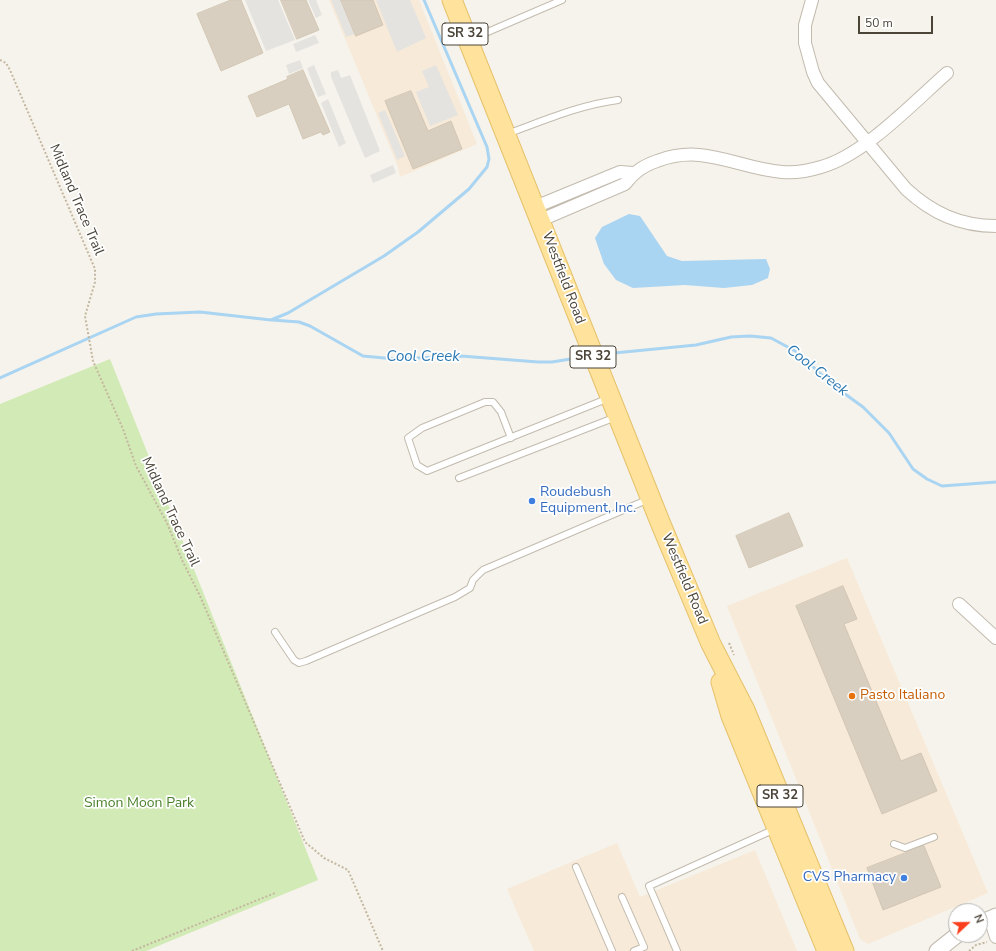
<!DOCTYPE html>
<style>
body{margin:0}
#map{position:relative;width:996px;height:951px;overflow:hidden;background:#f6f3ec;font-family:"Nunito Sans",sans-serif}
canvas{display:block}
.north{position:absolute;left:948px;top:903px;width:40px;height:40px;box-sizing:border-box;background:#fff;border:1px solid #b7b4b0;border-radius:50%;rotate:68deg;font-size:11px;font-weight:700;line-height:16px;text-align:center;color:#4b4439}
.north::after{content:'';display:block;margin:auto;width:14px;height:18px;background:#fc3f1d;clip-path:polygon(50% 0,100% 100%,50% 72%,0 100%)}
.scale{position:absolute;left:858px;top:16px;width:75px;height:18px;box-sizing:border-box;border:2px solid #4b4439;border-top:0;padding-left:5px;font-size:12px;line-height:14px;white-space:nowrap;color:#4b4439;-webkit-text-stroke:3px #fff;paint-order:stroke}
</style>
<div id="map">
<canvas width="996" height="951"></canvas>
<div class="north">N</div>
<div class="scale">50 m</div>
</div>
<script>
const c = document.querySelector('canvas').getContext('2d');
c.lineJoin = 'round';
function paint(path, color) { c.fillStyle = color; c.fill(path, 'evenodd'); }
function stroke(path, color, width, dash) { c.strokeStyle = color; c.lineWidth = width; c.lineCap = dash ? 'butt' : 'round'; c.setLineDash(dash || []); c.stroke(path); }
function drawText(font, color, halo, rows, align = 'center') {
  c.font = font + ' "Nunito Sans",sans-serif'; c.lineWidth = 3.5; c.setLineDash([]); c.textBaseline = 'middle'; c.strokeStyle = halo; c.fillStyle = color; for (const [text, x, y, turn = 0] of rows) {
    c.save(); c.translate(x, y); c.rotate((+turn || 0) * Math.PI / 180); c.textAlign = isNaN(turn) ? turn : align; if (halo) c.strokeText(text, 0, 0); c.fillText(text, 0, 0); c.restore();
  }
}
paint(new Path2D(`
 M 329,0 L 419,0 L 477,144 L 400,177 L 398,167 Z
 M 847,558 L 988,893 L 868,944 L 860,939 L 727,606 Z
 M 617,843 L 640,897 L 755,850 L 797,951 L 534,951 L 507,889 Z`), '#f7ead8');
paint(new Path2D(`
 M 110,359 L 318,880 L 146,951 L 0,951 L 0,404 Z`), '#d2eab5');
paint(new Path2D(`
 M 245,0 L 278,0 L 295,40 L 266,51 Z
 M 308,0 L 316,0 L 322,15 L 316,18 Z
 M 331,0 L 341,0 L 355,34 L 346,37 Z
 M 376,0 L 410,0 L 426,38 L 397,52 Z
 M 315,35 L 319,43 L 296,52 L 293,44 Z
 M 300,60 L 303,68 L 289,74 L 286,65 Z
 M 314,65 L 326,94 L 318,97 L 307,68 Z
 M 436,65 L 458,115 L 430,126 L 416,92 L 429,87 L 422,71 Z
 M 338,70 L 341,78 L 350,75 L 380,151 L 365,158 L 331,77 L 331,72 Z
 M 328,99 L 346,143 L 339,147 L 321,103 Z
 M 385,110 L 405,156 L 397,160 L 378,113 Z
 M 393,165 L 396,173 L 373,183 L 370,175 Z`), '#e5e3e0');
paint(new Path2D(`
 M 629,214 L 640,216 L 667,256 L 682,261 L 766,259 L 770,269 L 768,278 L 752,285 L 724,288 L 685,285 L 633,288 L 616,280 L 604,264 L 595,238 L 602,227 Z`), '#a9d4f2');
stroke(new Path2D(`
 M 272,320 L 299,322 L 310,326 L 363,356 L 395,359 L 461,356 L 538,362 L 552,362 L 583,357
 M 604,354 L 696,345 L 731,337 L 750,336 L 771,338 L 797,352 L 834,386 L 863,407 L 889,433 L 913,469 L 927,479 L 942,486 L 996,482
 M 0,378 L 136,317 L 156,314 L 200,312 L 271,320 L 288,313 L 384,256 L 418,232 L 469,189 L 487,167 L 489,159 L 487,147 L 424,0`), '#a9d4f2', 3);
const building = new Path2D(`
 M 231,0 L 241,0 L 263,53 L 221,71 L 197,14 Z
 M 281,0 L 306,0 L 319,30 L 297,39 Z
 M 341,0 L 373,0 L 383,25 L 356,36 Z
 M 303,70 L 330,132 L 323,135 L 321,132 L 303,139 L 289,104 L 257,117 L 248,96 L 288,79 L 287,77 Z
 M 411,91 L 428,131 L 451,121 L 462,149 L 413,169 L 385,101 Z
 M 789,513 L 803,546 L 749,568 L 736,536 Z
 M 843,586 L 857,619 L 844,624 L 901,761 L 921,753 L 937,791 L 882,814 L 796,606 Z
 M 924,846 L 941,887 L 883,910 L 867,868 Z`);
paint(building, '#d8cfc1');
stroke(building, '#d3c7b4', 1);
const service = new Path2D(`
 M 469,40 L 562,0
 M 507,134 C 543,121 579,105 618,100
 M 511,438 L 501,412 L 493,402 L 485,402 L 422,428 L 408,438 L 417,465 L 427,471 L 609,398
 M 459,478 L 616,417
 M 275,632 L 294,660 L 299,663 L 306,661 L 455,597 L 470,588 L 473,580 L 483,570 L 649,499
 M 894,844 L 905,848 L 934,837
 M 576,867 L 612,951
 M 622,897 L 644,947 L 634,951
 M 677,951 L 649,886 L 775,829`);
const minor = new Path2D(`
 M 812,0 L 805,25 L 805,43 L 813,72 L 818,83 L 906,189 C 932,213 960,226 996,226
 M 535,207 L 620,172 L 633,173
 M 541,220 L 625,184 C 634,172 643,166 657,161 C 704,143 736,168 782,172 C 795,173 808,171 821,167 C 863,156 913,103 947,73
 M 959,604 L 996,638
 M 990,918 L 996,937`);
const tertiary = new Path2D(`
 M 980,923 L 996,916
 M 937,951 L 957,935`);
const primary = new Path2D(`
 M 452,0 L 660,522 L 711,644 L 745,710 L 844,951
 M 721,682 L 731,716 L 827,951`);
stroke(service, '#c2bbae', 8);
stroke(minor, '#c2bbae', 14);
stroke(tertiary, '#c2bbae', 17);
stroke(primary, '#e6c16a', 21);
stroke(new Path2D(`
 M 0,60 L 6,63 L 10,70 L 95,269 L 95,282 L 85,316 L 93,361 L 123,429 L 136,466 L 167,523 L 182,560 L 200,596 L 305,842 L 324,858 L 348,870 L 383,951
 M 729,643 L 734,655
 M 132,951 L 275,893
 M 969,951 L 976,945 L 987,942`), '#c4b79f', 2, [2, 2]);
stroke(service, '#fff', 6);
stroke(minor, '#fff', 12);
stroke(tertiary, '#fff', 15);
stroke(primary, '#ffe39c', 19);
for (const [x, y, r, color] of [
 [532,501,4,"#3f7fe0"],
 [852,696,4,"#e8710a"],
 [904,878,4,"#3f7fe0"]
]) { const dot = new Path2D(); dot.arc(x, y, r, 0, 2 * Math.PI); c.fillStyle = color; c.fill(dot); stroke(dot, '#fff', 1.5); }
for (const [x, y, w] of [
 [465,34,46],
 [593,357,46],
 [780,796,46]
]) { const box = new Path2D(); box.roundRect(x - w / 2, y - 11, w, 22, 3); c.fillStyle = '#fff'; c.fill(box); stroke(box, '#4b4439', 1); }
drawText('bold 13px', '#4b4439', null, [
 ["SR 32",465,34],
 ["SR 32",593,357],
 ["SR 32",780,796]
]);
drawText('14px', '#4b4439', '#fff', [
 ["Midland Trace Trail",76,200,67],
 ["Westfield Road",563,278,69],
 ["Midland Trace Trail",170,512,65],
 ["Westfield Road",684,579,67]
]);
drawText('14px', '#366cbe', '#fff', [
 ["Roudebush",540,493],
 ["Equipment, Inc.",540,509],
 ["CVS Pharmacy",896,878,"right"]
], 'left');
drawText('14px', '#c56008', '#fff', [
 ["Pasto Italiano",860,696]
], 'left');
drawText('14px', '#4a7f2a', '#fff', [
 ["Simon Moon Park",139,804]
]);
drawText('italic 15px', '#2e7ab2', '#fff', [
 ["Cool Creek",423,357],
 ["Cool Creek",817,371,38]
]);
</script>
